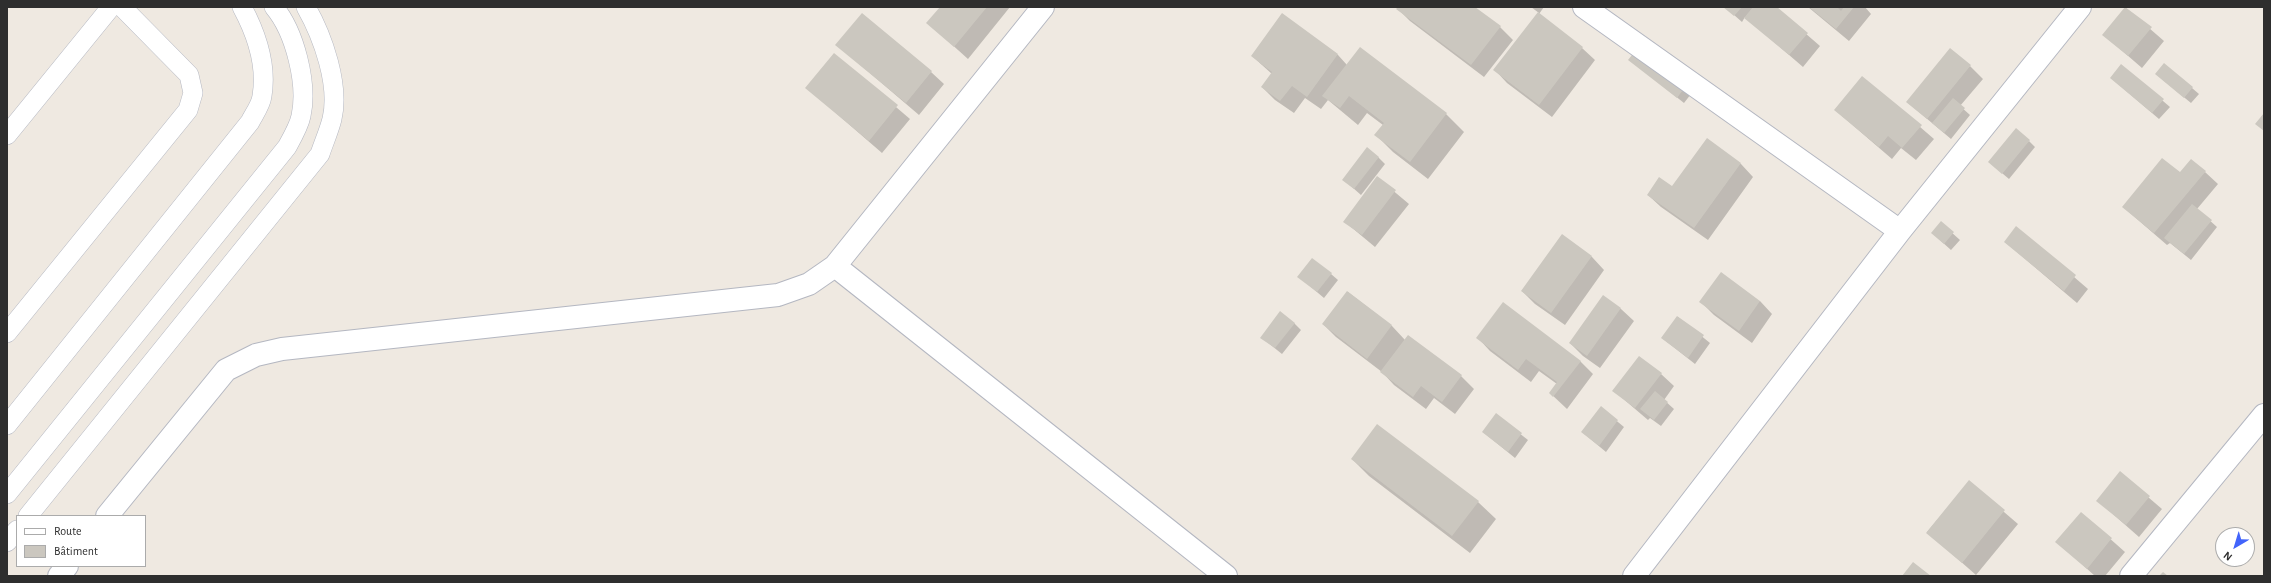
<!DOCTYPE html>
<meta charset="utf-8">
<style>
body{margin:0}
#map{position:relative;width:2271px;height:583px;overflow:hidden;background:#efe9e1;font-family:"Alegreya Sans",sans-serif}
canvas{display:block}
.frame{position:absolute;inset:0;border:8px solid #2e2e2e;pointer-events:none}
.legend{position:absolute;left:16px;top:515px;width:130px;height:52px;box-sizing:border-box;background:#fff;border:1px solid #ababab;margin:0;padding:5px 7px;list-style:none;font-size:12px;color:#2e2e2e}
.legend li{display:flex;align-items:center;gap:8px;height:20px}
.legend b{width:20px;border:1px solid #ababab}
.north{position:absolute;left:2215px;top:527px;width:40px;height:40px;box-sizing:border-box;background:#fff;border:1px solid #ababab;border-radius:50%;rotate:218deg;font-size:11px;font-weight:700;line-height:16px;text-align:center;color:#2e2e2e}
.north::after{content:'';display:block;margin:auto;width:14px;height:18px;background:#4264fb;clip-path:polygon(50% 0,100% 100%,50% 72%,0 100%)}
</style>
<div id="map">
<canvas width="2271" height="583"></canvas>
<div class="frame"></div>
<ul class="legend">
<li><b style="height:5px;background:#fff"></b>Route</li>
<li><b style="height:11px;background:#cbc7bf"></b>Bâtiment</li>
</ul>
<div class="north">N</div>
</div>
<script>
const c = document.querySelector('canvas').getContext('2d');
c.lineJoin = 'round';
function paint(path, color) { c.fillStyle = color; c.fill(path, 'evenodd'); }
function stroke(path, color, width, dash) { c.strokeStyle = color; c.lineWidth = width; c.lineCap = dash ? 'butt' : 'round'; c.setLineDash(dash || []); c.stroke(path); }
paint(new Path2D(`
 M 941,7 L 1010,7 L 968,59 L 928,23 Z
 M 1399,7 L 1473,7 L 1500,27 L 1513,40 L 1484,77 L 1410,21 L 1398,9 Z
 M 1531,7 L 1544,7 L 1539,14 L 1582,48 L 1595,60 L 1552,117 L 1507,83 L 1495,70 L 1539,13 Z
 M 1725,7 L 1775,7 L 1820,46 L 1803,67 L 1745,17 L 1742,22 Z
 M 1808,7 L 1865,7 L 1871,14 L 1849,41 Z
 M 2126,8 L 2164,41 L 2142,68 L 2104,35 Z
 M 1282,14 L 1338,55 L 1347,65 L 1360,49 L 1446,114 L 1464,132 L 1428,179 L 1393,152 L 1376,135 L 1383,125 L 1367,113 L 1358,125 L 1328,100 L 1321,109 L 1305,98 L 1294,113 L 1275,100 L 1262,87 L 1272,74 L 1252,56 Z
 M 837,45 L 931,72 L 944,84 L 919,115 Z
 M 834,54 L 910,119 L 882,153 L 807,88 Z
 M 1630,60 L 1691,94 L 1684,103 Z
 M 2121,65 L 2170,107 L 2159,119 L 2111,78 Z
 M 1970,66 L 1983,79 L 1960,106 L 1970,115 L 1951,139 L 1907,102 Z
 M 1862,77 L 1934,139 L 1916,160 L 1901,148 L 1892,159 L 1835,110 Z
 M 2163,80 L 2192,88 L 2199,94 L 2191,103 Z
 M 1707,140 L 1741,164 L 1753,177 L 1708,240 L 1661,207 L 1648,195 L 1672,188 Z
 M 2029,141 L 2035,147 L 2009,179 L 1996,168 Z
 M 1378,157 L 1385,164 L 1361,195 L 1344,180 Z
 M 2205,172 L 2218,184 L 2197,209 L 2217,227 L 2191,260 L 2170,243 L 2167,245 L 2123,207 Z
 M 1378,178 L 1409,204 L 1375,247 L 1345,222 Z
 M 1941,223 L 1960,240 L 1951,250 L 1932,233 Z
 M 2017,228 L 2088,289 L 2077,303 L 2005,242 Z
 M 1562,236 L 1592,257 L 1604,270 L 1565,325 L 1535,304 L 1522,291 Z
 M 1331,274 L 1338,280 L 1324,298 L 1299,277 Z
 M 1348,292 L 1392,326 L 1405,340 L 1408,336 L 1461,376 L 1474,389 L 1455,414 L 1434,398 L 1426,409 L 1394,385 L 1382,372 L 1336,337 L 1323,324 Z
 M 1604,297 L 1621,309 L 1634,321 L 1600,368 L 1583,356 L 1570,343 Z
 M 1760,301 L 1772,314 L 1752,343 L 1714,315 L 1701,302 Z
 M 1678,317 L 1710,343 L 1695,364 L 1662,338 Z
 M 1294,323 L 1301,330 L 1282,354 L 1262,338 Z
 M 1478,338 L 1580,361 L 1593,374 L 1567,409 L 1550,393 L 1557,384 L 1539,371 L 1531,382 L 1490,351 Z
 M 1661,374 L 1674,386 L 1664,400 L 1674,409 L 1661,426 L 1650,418 L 1648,420 L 1614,391 Z
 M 1601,408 L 1624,427 L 1606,452 L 1582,432 Z
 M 1496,415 L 1528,440 L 1515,458 L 1483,432 Z
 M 1352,459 L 1478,502 L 1496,519 L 1470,553 L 1369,476 Z
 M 2120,473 L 2162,509 L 2139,537 L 2098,501 Z
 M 1969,482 L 2018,524 L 1976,575 L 1927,532 Z
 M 2081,513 L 2125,552 L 2105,576 L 2095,576 L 2057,542 Z`), '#0003');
paint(new Path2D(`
 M 940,7 L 987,7 L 954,47 L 926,23 Z
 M 1398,7 L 1475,7 L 1501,26 L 1471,65 L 1396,9 Z
 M 1723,7 L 1742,7 L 1734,16 Z
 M 1753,7 L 1777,7 L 1808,33 L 1789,55 L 1744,18 Z
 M 1809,7 L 1837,7 L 1841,11 L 1844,7 L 1854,7 L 1836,29 Z
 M 2125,7 L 2152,27 L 2128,56 L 2102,35 Z
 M 1538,12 L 1583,47 L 1539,105 L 1493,70 Z
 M 862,13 L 932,71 L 906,103 L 835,45 Z
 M 1282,13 L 1338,54 L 1307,97 L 1292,86 L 1280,101 L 1261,87 L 1272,72 L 1251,56 Z
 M 1360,47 L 1447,113 L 1410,162 L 1374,135 L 1384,123 L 1349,96 L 1340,108 L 1322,96 Z
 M 1950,48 L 1971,65 L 1927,119 L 1906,102 Z
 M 1636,50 L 1685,87 L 1677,98 L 1628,60 Z
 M 834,53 L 898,105 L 869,141 L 805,88 Z
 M 2164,63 L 2193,87 L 2184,98 L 2155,74 Z
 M 2121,64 L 2164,99 L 2152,113 L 2110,78 Z
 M 1862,76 L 1922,125 L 1902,148 L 1888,136 L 1879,147 L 1834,110 Z
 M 1953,98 L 1965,108 L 1944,133 L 1932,123 Z
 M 2264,113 L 2264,131 L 2255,124 Z
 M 2016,128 L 2030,140 L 2002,174 L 1988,162 Z
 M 1707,138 L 1741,163 L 1694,228 L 1647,195 L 1659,177 L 1672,186 Z
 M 1367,147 L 1379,157 L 1354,189 L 1342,180 Z
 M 2162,158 L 2180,172 L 2191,159 L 2206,171 L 2154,233 L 2122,207 Z
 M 1377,176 L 1396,190 L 1362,235 L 1343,222 Z
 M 2192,204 L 2212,220 L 2184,254 L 2164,238 Z
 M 1941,221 L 1954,232 L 1944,244 L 1931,233 Z
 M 2016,226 L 2076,275 L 2064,291 L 2004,242 Z
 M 1562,234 L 1592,256 L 1551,313 L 1521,291 Z
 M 1312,258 L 1332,273 L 1317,292 L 1297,277 Z
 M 1721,272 L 1760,301 L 1739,331 L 1699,302 Z
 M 1347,291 L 1392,325 L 1367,359 L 1322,324 Z
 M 1603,295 L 1621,308 L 1587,356 L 1569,343 Z
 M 1503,302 L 1581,361 L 1553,397 L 1549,393 L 1557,382 L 1526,359 L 1518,370 L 1476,338 Z
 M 1280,311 L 1295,323 L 1275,348 L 1260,338 Z
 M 1677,316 L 1704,335 L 1688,358 L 1661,338 Z
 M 1408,335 L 1462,375 L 1442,402 L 1421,386 L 1413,397 L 1380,372 Z
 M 1639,356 L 1662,373 L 1635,408 L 1612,391 Z
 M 1655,391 L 1668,402 L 1654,420 L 1640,409 Z
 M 1601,406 L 1618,420 L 1599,446 L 1581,432 Z
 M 1496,413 L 1522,433 L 1508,452 L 1482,432 Z
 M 1377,424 L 1479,501 L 1452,536 L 1351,459 Z
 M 2120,471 L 2150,496 L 2126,525 L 2096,501 Z
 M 1969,480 L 2005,510 L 1962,563 L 1926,533 Z
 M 2081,512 L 2112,538 L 2087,569 L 2055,542 Z
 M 1913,562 L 1931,576 L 1902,576 Z
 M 2163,572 L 2168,576 L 2159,576 Z`), '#cbc7bf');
const lane = new Path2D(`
 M 7,135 L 111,7
 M 7,333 L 188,110 L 193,93 L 189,75 L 122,7
 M 7,425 L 250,122 C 254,114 261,105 262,96 C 267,66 256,33 242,7
 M 7,494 L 287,147 C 292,138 299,126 301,116 C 308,84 295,32 274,7
 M 28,516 L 320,154 C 324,142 329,131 332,119 C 340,85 323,37 306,7
 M 7,542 L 17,530`);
const street = new Path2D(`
 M 1584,7 L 1900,231
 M 835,266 L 1226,576
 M 107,516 L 226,370 L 256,355 L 282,349 L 778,295 L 809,284 L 835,266 L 1043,7
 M 59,576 L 67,566
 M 1634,576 L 1900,231 L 2080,7
 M 2131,576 L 2264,415`);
stroke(lane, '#b4b7c1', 20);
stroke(street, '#b4b7c1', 24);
stroke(lane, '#fff', 19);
stroke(street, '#fff', 22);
</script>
